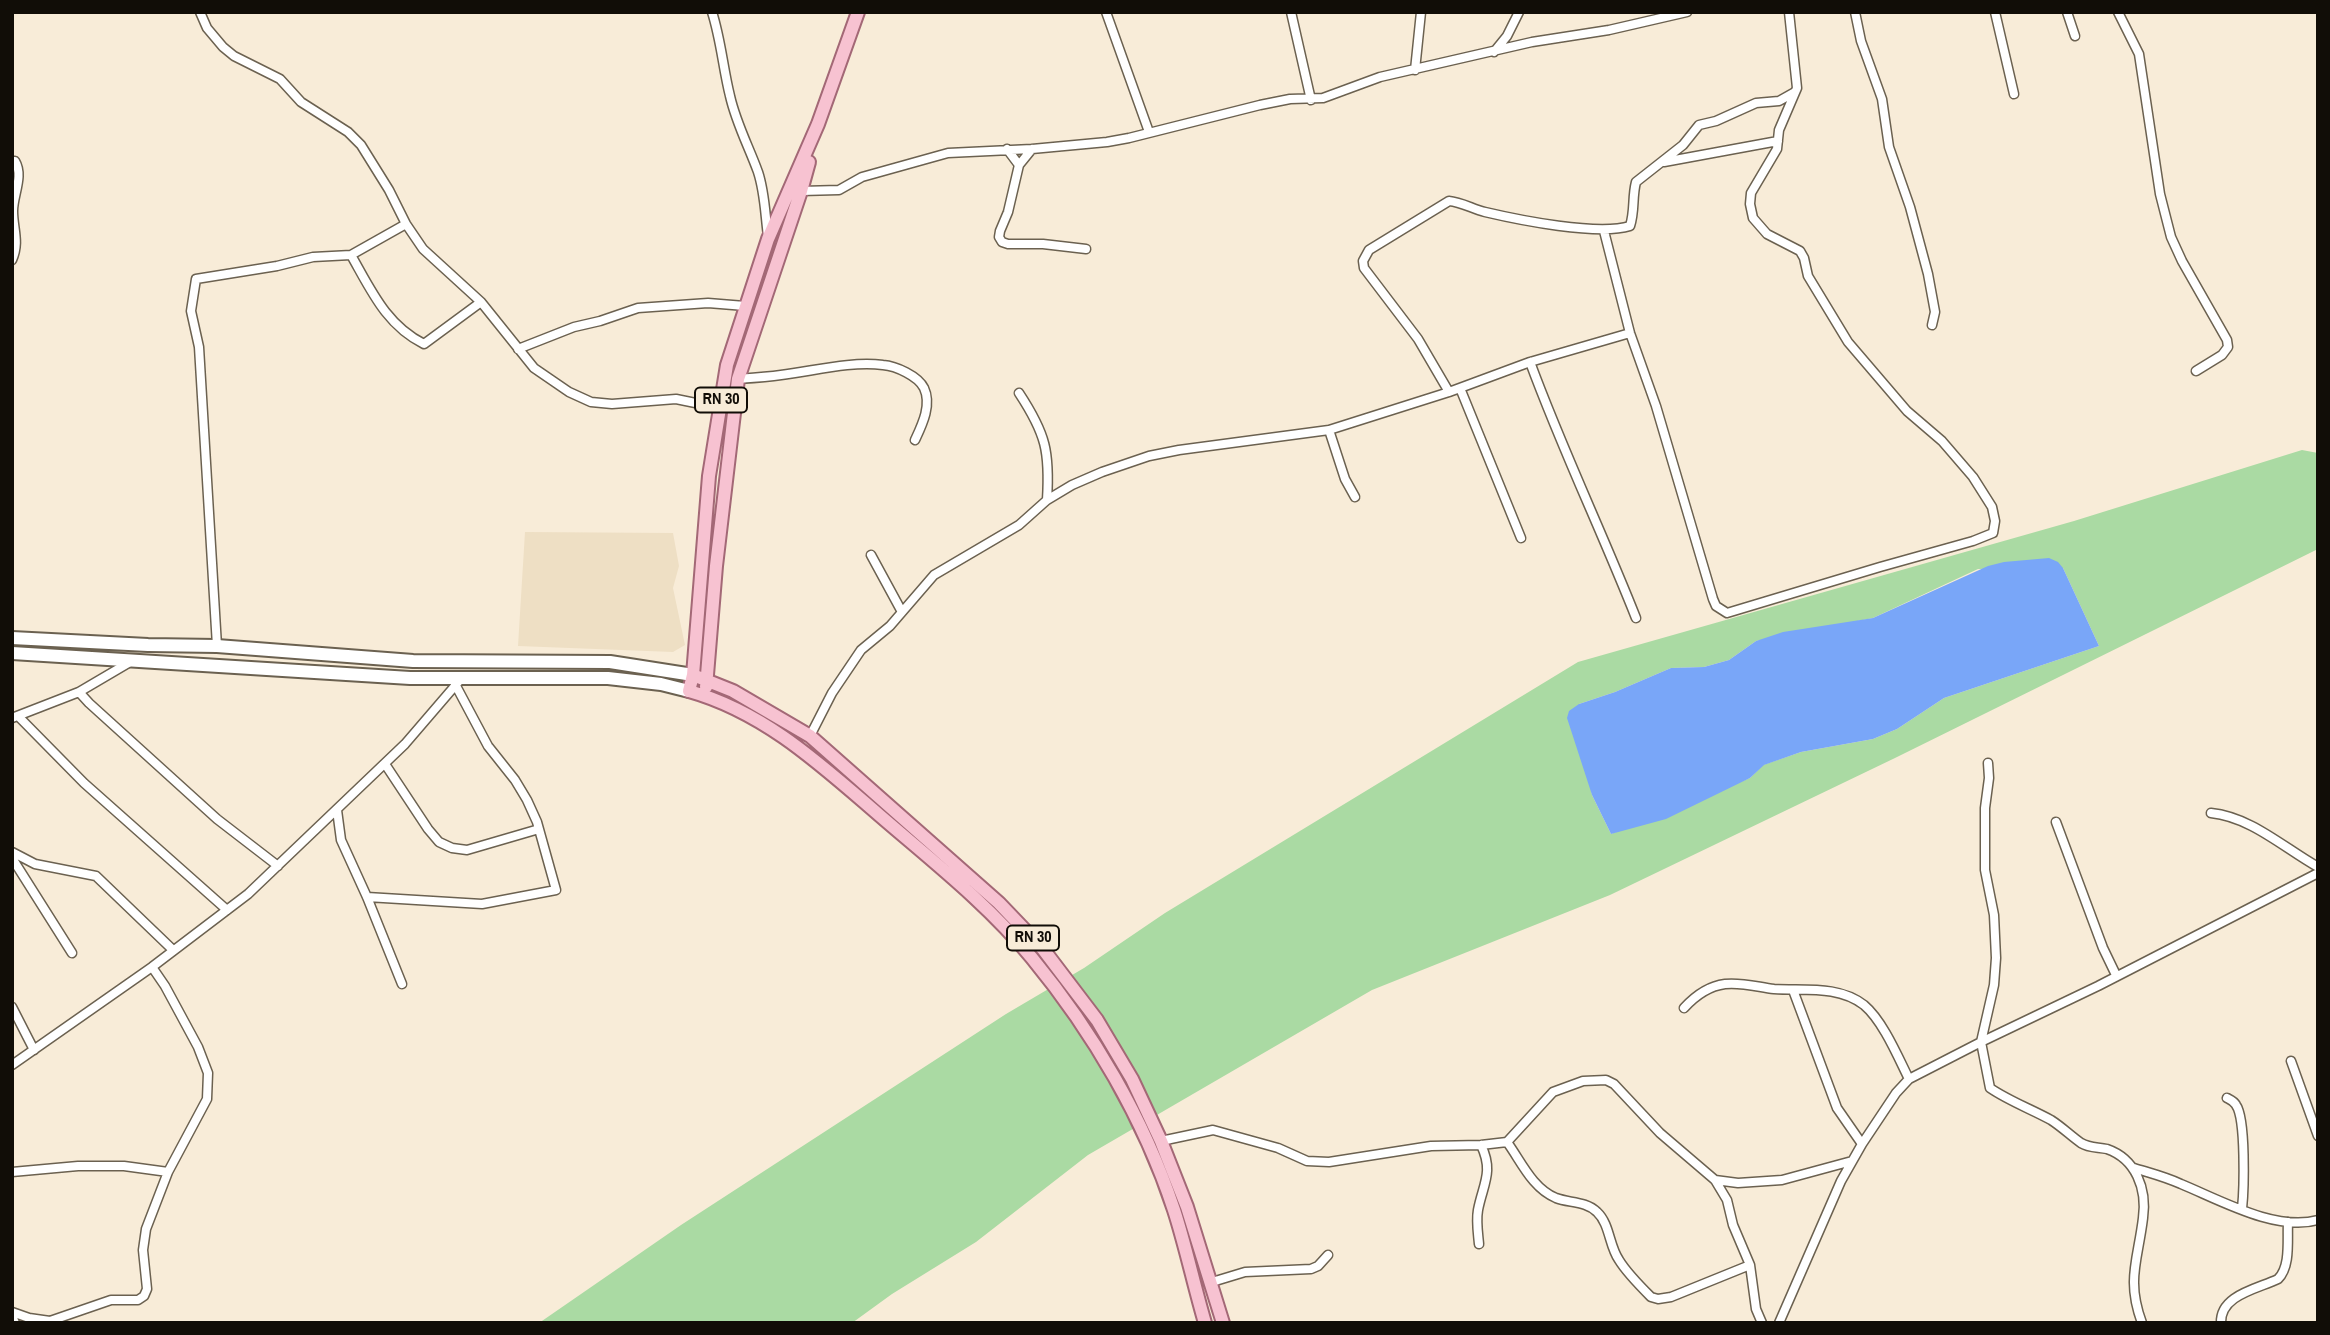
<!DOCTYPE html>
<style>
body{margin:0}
#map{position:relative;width:2330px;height:1335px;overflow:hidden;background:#f8ecd8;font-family:"Archivo Narrow",sans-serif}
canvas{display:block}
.frame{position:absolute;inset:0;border:14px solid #110d07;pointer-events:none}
</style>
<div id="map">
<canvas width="2330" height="1335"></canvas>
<div class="frame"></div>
</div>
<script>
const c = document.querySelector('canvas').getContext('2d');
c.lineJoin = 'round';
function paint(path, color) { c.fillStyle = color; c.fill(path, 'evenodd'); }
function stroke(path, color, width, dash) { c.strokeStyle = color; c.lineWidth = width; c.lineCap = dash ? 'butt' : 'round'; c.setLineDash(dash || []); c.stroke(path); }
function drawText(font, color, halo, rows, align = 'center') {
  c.font = font + ' "Archivo Narrow",sans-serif'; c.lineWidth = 7; c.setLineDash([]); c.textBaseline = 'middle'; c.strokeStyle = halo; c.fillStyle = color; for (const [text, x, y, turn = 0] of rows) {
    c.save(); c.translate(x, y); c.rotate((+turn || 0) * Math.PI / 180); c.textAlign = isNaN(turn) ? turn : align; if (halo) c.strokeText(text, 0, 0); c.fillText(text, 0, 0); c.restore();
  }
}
paint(new Path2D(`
 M 525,532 L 673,533 L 679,566 L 673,588 L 685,645 L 673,652 L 518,646 Z`), '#eedfc4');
paint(new Path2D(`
 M 2302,450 L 2318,453 L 2318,549 L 1895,758 L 1610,895 L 1372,990 L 1088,1155 L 976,1242 L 892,1294 L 852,1323 L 539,1323 L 681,1225 L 1006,1014 L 1084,968 L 1165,913 L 1578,662 L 2074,521 ZM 2063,568 L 2099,646 L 1944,698 L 1897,729 L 1873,739 L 1801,752 L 1763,765 L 1750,778 L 1611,834 L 1592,795 L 1579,704 L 1615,692 L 1671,668 L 1704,667 L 1729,660 L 1756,641 L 1873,618 L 1978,569 Z`), '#aadaa3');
paint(new Path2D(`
 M 2049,558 L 2058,562 L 2063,568 L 2099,646 L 1944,698 L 1897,729 L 1873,739 L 1801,752 L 1764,765 L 1750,778 L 1666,819 L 1611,834 L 1592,795 L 1567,718 L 1569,711 L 1579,704 L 1615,692 L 1671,668 L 1704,667 L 1729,660 L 1756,641 L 1783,632 L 1873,618 L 1988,566 L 2004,562 Z`), '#79a6f8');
const street = new Path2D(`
 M 200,12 L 207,28 L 223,47 L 234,56 L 280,79 L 301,102 L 348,132 L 361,145 L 389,190 L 406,224 L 423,249 L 481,302 L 534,368 L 569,392 L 591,402 L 612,404 L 676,399 L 720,408
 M 712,12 C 721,40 723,68 730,96 C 736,123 749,147 758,172 C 765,193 765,214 768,236
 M 1106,12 L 1149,132
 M 1291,12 L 1311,100
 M 1855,12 L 1861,41 L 1882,99 L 1889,147 L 1910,207 L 1928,274 L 1935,312 L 1932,325
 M 1995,12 L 2014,94
 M 2067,12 L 2075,36
 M 2118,12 L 2139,54 L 2160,194 L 2171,237 L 2182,261 L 2227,340 L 2228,347 L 2222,355 L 2196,371
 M 1494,52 L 1507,36 L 1519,12
 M 1415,70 L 1421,12
 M 1007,149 L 1019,165
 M 1032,149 L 1019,165 L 1008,212 L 1000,231 L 999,237 L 1002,242 L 1008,244 L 1043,244 L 1086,249
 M 12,161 L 15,161 C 24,176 13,195 13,211 C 13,229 20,242 12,260
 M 1664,162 L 1778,141
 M 801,191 L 839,190 L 862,177 L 948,153 L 1032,149 L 1107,142 L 1129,138 L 1260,105 L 1290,99 L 1323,98 L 1380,77 L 1532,42 L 1609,30 L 1687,12
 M 1604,231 L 1630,333 L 1656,406 L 1713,599 L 1716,606 L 1727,613 L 1880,567 L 1973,541 L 1993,533 L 1995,521 L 1992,507 L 1973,477 L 1942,441 L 1907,411 L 1848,342 L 1808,276 L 1804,258 L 1800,251 L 1767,234 L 1753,218 L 1750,204 L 1751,193 L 1777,149 L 1779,130 L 1797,88 L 1789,12
 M 351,255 C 371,290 386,325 424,344 L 481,302
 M 518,349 L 574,327 L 600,321 L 638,308 L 708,303 L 745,306
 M 1530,362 C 1562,449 1602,532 1636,618
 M 738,379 C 752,378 767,377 781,375 C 814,371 850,361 883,365 C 896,366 918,376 924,388 C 932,405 922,425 915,440
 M 1460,388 L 1521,538
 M 1449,392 L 1418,339 L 1364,268 L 1363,261 L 1369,250 L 1449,201 C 1461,202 1473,209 1485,212 C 1519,220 1598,236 1630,226 C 1635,211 1632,197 1636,182 L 1683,145 L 1699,125 L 1716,121 L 1756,103 L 1779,101 L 1795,92
 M 1019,393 C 1046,434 1050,452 1047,500
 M 1329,430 L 1345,479 L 1355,497
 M 871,555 L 902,612
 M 217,646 L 199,347 L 191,311 L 196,279 L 277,266 L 313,257 L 351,255 L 406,224
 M 79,692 L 89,703 L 217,819 L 278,866
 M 18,716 L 84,783 L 227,910
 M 12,718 L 79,692 L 130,662
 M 810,736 L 832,693 L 861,650 L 890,626 L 934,575 L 1019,525 L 1047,500 L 1072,485 L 1102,472 L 1149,456 L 1179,450 L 1329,430 L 1449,392 L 1530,362 L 1630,333
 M 385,764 L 428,829 L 439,842 L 452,848 L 467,850 L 539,829
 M 337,810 L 341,840 L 367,897 L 402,984
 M 2211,813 C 2251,817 2284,848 2318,867
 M 2056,822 L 2103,948 L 2116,975
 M 12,852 L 35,864 L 96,876 L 173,950
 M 12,858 L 72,953
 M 367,897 L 482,904 L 556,890 L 537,822 L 527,800 L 515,780 L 488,746 L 455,684
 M 1793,990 L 1837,1108 L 1862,1144
 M 12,1007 L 34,1050
 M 1684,1008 C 1695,996 1709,986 1725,984 C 1741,982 1758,987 1774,989 C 1804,991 1838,985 1864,1005 C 1883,1021 1898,1057 1909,1079
 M 1981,1042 L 1990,1088 C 2009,1101 2031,1109 2051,1120 C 2062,1127 2071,1136 2081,1143 C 2089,1148 2098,1147 2107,1149 C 2136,1159 2147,1189 2143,1218 C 2138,1260 2126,1280 2142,1323
 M 1981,1042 L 1994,985 L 1996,958 L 1994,915 L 1985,870 L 1985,808 L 1989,778 L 1988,763
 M 2291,1061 L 2318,1136
 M 12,1065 L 152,967 L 248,894 L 405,744 L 460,680
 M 2227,1098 C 2231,1100 2234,1101 2236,1105 C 2246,1119 2244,1190 2242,1209
 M 1161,1141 L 1213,1130 L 1278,1148 L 1307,1161 L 1329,1162 L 1431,1146 L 1481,1145 L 1507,1142 L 1553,1092 L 1583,1081 L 1606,1080 L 1614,1084 L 1660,1133 L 1715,1180 L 1727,1200 L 1733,1225 L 1750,1265 L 1756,1309 L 1762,1323
 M 1507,1142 C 1521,1161 1532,1188 1556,1198 C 1569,1203 1586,1201 1597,1212 C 1610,1224 1609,1246 1619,1260 C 1625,1270 1642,1288 1651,1297 L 1658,1299 L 1671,1297 L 1750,1265
 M 2134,1168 C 2150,1173 2166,1177 2181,1184 C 2220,1200 2276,1232 2318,1220
 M 12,1172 L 78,1166 L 124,1166 L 168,1172
 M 1715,1180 L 1738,1183 L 1782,1180 L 1852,1161
 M 1479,1244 C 1478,1233 1476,1221 1478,1210 C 1483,1184 1494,1172 1481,1145
 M 1212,1282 L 1245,1272 L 1311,1269 L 1318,1266 L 1328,1255
 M 12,1312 L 29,1318 L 50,1321 L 111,1300 L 138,1300 L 144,1296 L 147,1289 L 143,1250 L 146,1229 L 168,1172 L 207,1099 L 208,1073 L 198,1047 L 165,986 L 152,967
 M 12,1316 L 15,1323
 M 1779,1323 L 1841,1181 L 1862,1144 L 1896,1093 L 1909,1079 L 1981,1042 L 2098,986 L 2318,873
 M 2221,1323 C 2220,1295 2257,1289 2278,1279 C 2291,1266 2287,1240 2288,1222`);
const secondary = new Path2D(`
 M 12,638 L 148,645 L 217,646 L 413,661 L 610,662 L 693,675
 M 12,653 L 410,678 L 608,678 L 661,684 L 689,691`);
const primary = new Path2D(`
 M 858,12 L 818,124 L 768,239 L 727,365 L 709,476 L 693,675 L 689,691 C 764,712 820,764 878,814 C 930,859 988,904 1032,958 C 1093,1032 1144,1119 1174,1210 C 1186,1247 1194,1286 1205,1323
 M 693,675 L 733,691 L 810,736 L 999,903 L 1043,949 L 1097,1020 L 1132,1079 L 1161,1141 L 1187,1207 L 1223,1323
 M 706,687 L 716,566 L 738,379 L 801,191 L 809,162`);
stroke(street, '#6b6150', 11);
stroke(secondary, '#6b6150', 16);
stroke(primary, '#a36876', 16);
stroke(street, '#fff', 8);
stroke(secondary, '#fff', 12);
stroke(primary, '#f7c2d1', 12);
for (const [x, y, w] of [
 [721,400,52],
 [1033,938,52]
]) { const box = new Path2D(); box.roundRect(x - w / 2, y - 12.5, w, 25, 5); c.fillStyle = '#f8ecd8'; c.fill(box); stroke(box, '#110d07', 2); }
drawText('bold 16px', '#110d07', null, [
 ["RN 30",721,400],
 ["RN 30",1033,938]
]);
</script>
